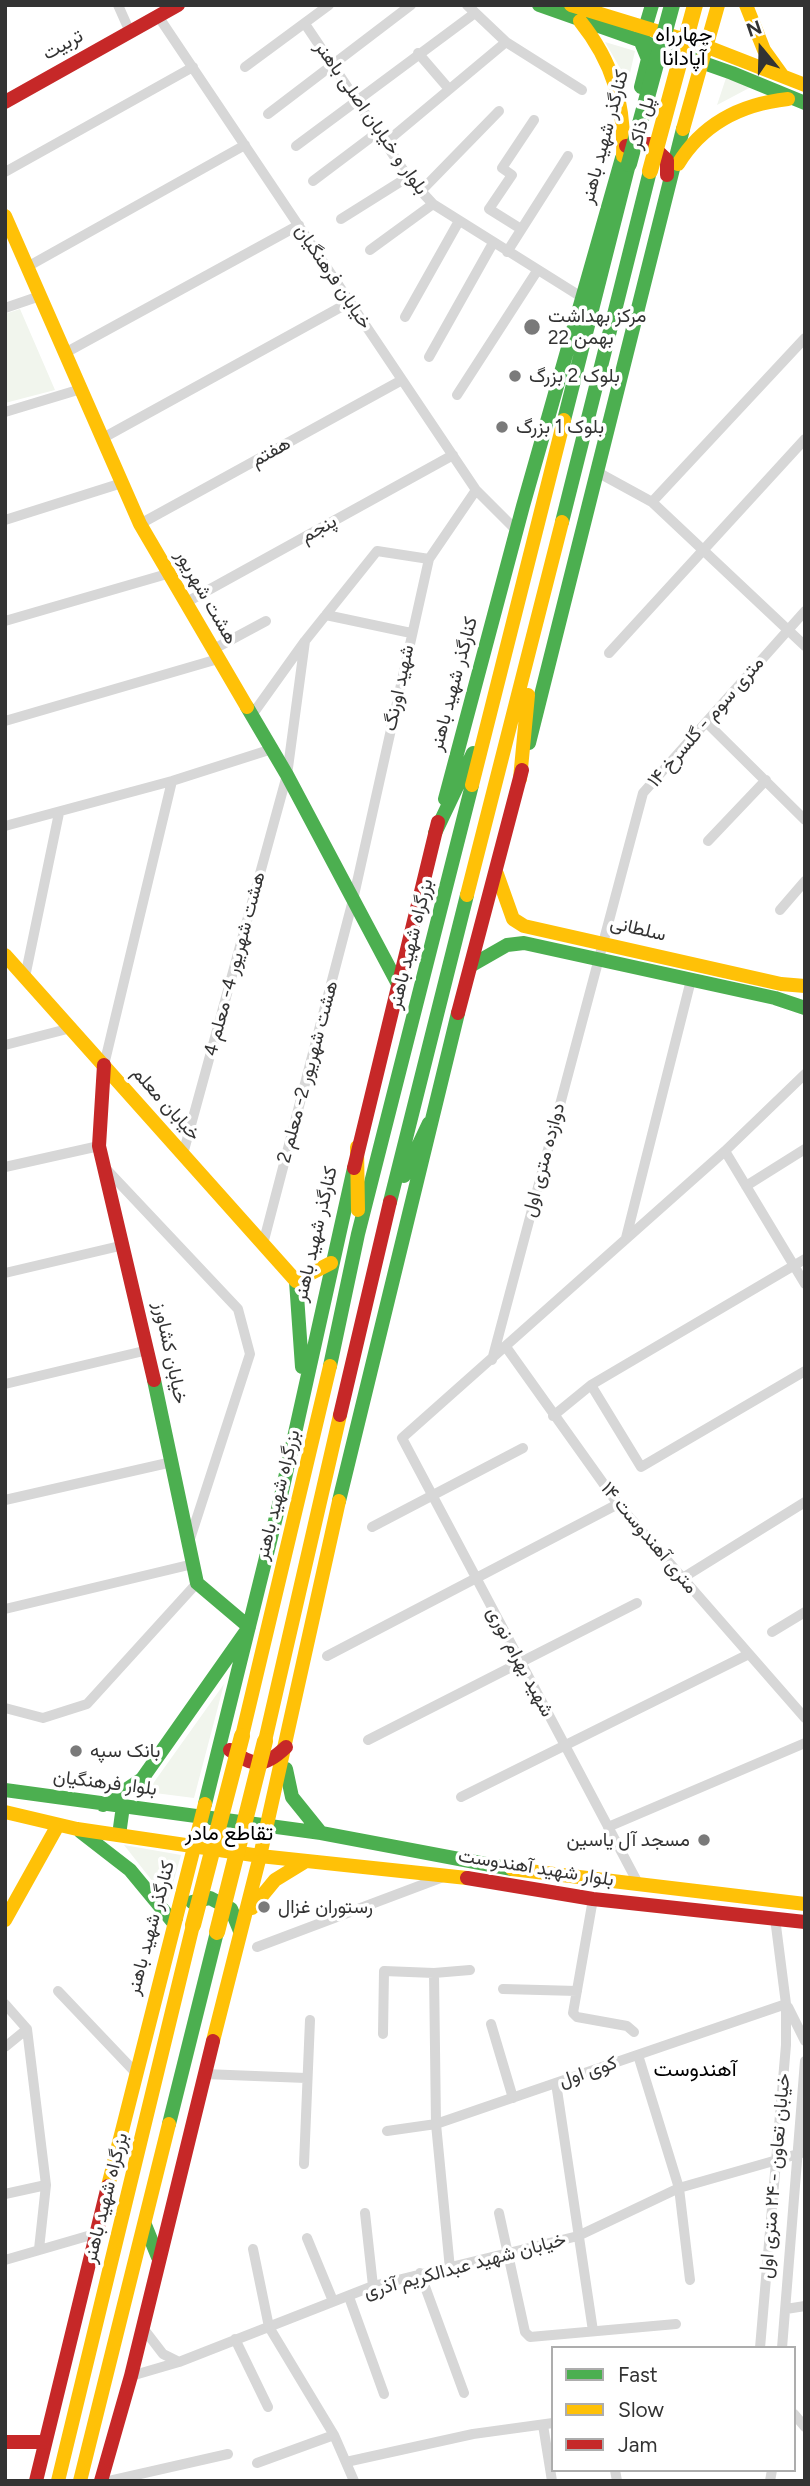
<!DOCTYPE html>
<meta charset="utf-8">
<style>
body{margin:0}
#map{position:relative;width:810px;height:2486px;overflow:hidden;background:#fff;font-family:Figtree,sans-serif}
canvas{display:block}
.frame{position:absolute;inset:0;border:7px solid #333;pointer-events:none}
.legend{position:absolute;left:551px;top:2346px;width:245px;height:126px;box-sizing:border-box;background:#fff;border:2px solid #adadad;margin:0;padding:9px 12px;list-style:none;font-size:21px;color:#333}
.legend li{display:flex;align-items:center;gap:14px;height:35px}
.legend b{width:35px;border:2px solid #adadad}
.north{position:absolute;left:726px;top:14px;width:70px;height:70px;-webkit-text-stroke:5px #fff;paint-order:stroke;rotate:341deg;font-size:19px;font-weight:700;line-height:28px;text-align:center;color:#333}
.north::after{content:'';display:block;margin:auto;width:24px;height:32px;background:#333;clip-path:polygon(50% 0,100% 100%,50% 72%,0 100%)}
</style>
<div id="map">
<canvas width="810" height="2486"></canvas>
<div class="frame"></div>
<ul class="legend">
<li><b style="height:9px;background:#4caf50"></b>Fast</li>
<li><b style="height:9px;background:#ffc107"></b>Slow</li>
<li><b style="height:9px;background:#c62828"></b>Jam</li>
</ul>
<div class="north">N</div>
</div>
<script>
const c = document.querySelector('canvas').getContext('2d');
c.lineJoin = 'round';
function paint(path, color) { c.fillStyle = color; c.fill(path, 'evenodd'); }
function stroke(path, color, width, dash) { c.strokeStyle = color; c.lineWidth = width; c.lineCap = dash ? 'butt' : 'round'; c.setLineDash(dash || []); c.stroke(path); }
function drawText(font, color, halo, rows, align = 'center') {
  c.font = font + ' Figtree,Vazirmatn,sans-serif'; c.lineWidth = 7; c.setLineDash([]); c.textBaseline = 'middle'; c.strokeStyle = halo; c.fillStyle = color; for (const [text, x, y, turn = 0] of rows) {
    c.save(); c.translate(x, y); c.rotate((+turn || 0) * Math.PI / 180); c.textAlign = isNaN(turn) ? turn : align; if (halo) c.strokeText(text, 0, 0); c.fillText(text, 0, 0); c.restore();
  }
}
paint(new Path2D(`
 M 605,42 L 635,51 L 628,82 Z
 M 726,78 L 751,87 L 717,105 Z
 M 20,309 L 55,390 L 5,403 L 5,314 Z
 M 224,1684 L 194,1798 L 147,1792 Z
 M 124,1845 L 181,1855 L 168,1901 Z`), '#f1f5ed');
stroke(new Path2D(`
 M 118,5 L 130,32
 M 467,5 L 506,42 L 582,90
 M 158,16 L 476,490 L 517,531
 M 305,24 L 408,177 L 433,204 L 583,298
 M 418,53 L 449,89
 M 245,67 L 329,5
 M 268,114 L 411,5
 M 385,143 L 506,42
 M 296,146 L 475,13
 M 5,172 L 193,67
 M 313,181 L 378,132
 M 420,192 L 499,111
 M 341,219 L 408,177
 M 521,229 L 489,209 L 512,175 L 502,168 L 534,120
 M 370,250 L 433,204
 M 507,252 L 568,156
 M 27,267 L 245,145
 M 5,308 L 40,296
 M 405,317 L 459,221
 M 65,353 L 299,225
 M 429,357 L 493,243
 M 457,395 L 537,271
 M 5,412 L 81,389
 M 103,438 L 350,302
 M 599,473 L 652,502 L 805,646
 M 652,502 L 805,338
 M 5,520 L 122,483
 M 140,524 L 402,380
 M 185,603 L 453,455
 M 326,615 L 411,633
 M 5,621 L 167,574
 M 212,650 L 266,621
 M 609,653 L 805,439
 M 252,715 L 305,641 L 377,551 L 429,559
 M 5,721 L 218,659
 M 707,723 L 805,820
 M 5,826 L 172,781 L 272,749
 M 708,841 L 766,780
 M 780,910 L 805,881
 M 25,977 L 59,813
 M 5,1045 L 71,1028
 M 104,1065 L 172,781
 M 725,1151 L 805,1284
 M 183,1154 L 287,775 L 305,641
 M 5,1167 L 99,1146
 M 107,1170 L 238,1309 L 250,1354 L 189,1542
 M 746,1186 L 805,1149
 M 626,1238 L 691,980
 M 263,1244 L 353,900 L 429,559 L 476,490
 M 5,1273 L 124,1245
 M 506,1347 L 618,1504 L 805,1718
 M 492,1360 L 643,793 L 805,611
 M 5,1384 L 148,1350
 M 591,1385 L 641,1467 L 805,1371
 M 553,1416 L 591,1385 L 805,1259
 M 5,1500 L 172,1462
 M 372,1527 L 523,1448
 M 681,1579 L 805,1502
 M 5,1609 L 193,1564
 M 772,1632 L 805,1612
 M 327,1656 L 618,1504
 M 5,1708 L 43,1718 L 87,1704 L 197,1583
 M 368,1740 L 637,1603
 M 461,1797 L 749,1654
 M 608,1827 L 805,1743
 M 639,1885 L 402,1438 L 725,1151 L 805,1074
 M 593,1899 L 573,2013 L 577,2017 L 627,2026 L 634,2032
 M 257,1947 L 443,1877
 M 434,1973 L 436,2124 L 450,2269
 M 503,1989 L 577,1991
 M 58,1991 L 136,2073
 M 5,2004 L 27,2029
 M 788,2007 L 805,2041
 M 491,2024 L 513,2098
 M 27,2029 L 46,2185
 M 383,2034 L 384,1971 L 434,1973 L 470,1970
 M 5,2047 L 27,2029
 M 638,2055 L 679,2188 L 690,2280
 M 204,2074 L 306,2078
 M 556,2083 L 593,2331
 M 387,2131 L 436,2124 L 786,2004
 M 304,2164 L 310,2020
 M 5,2194 L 46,2185 L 39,2249
 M 365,2213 L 373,2286
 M 499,2213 L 525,2332 L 530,2337 L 676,2324
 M 307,2238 L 333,2301
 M 253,2249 L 269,2327 L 334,2435 L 354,2481
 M 5,2260 L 98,2233
 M 420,2273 L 464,2393
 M 349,2297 L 384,2394
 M 786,2309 L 805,2306
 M 143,2328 L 163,2354 L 179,2362
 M 235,2339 L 268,2407
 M 760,2348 L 786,2045 L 786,2004 L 775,1918
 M 782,2348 L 805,2061
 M 131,2376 L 179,2362 L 373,2286 L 578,2236 L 679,2188 L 805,2152
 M 794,2414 L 805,2427
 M 543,2425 L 552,2481
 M 346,2462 L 473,2434 L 553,2423
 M 257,2463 L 334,2435
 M 615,2470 L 617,2481
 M 109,2481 L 228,2454
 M 770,2481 L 772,2470`), '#d7d7d7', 10);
stroke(new Path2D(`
 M 539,5 L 732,73 L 805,103
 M 641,87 L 648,59 L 641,42 L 652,5
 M 564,420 L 629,164
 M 562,522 L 650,171
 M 247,707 L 287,775 L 398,984
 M 529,743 L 683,129
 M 445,799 L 523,506 L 622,158
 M 435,833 L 473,753
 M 472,965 L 507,945 L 524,943 L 775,998 L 805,1008
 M 404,1176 L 429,1123
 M 390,1202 L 467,895
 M 296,1281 L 302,1367
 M 330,1366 L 358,1234 L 472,785
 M 339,1501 L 458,1013
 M 286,1769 L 292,1797 L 321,1833
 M 5,1790 L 321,1833 L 512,1869
 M 205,1804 L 279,1505 L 354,1168
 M 103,1805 L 142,1779 L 249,1627 L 197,1583 L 154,1380
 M 81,1832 L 130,1870 L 173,1922 L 176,1918
 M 119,1835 L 123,1806
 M 192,1902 L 210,1898 L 231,1909 L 240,1931
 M 169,2124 L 217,1932
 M 145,2225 L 158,2257`), '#4caf50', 14);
stroke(new Path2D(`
 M 571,5 L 705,46 L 805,85
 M 746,5 L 764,50 L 782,75
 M 580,21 C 613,62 625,104 623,156
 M 683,129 L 718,5
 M 678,164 C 703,123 741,104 788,99
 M 5,216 L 140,524 L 247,707
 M 520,779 L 528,695
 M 472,785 L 564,420
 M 497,874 L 513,919 L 524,926 L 781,984 L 805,986
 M 467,895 L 562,522
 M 5,955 L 296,1281
 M 357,1147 L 358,1210
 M 296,1281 L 331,1263
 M 242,1736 L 330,1366
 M 265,1741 L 340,1415
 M 5,1812 L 77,1829 L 260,1856 L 467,1878
 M 512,1869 L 805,1904
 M 252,1908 L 275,1880 L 306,1861
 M 5,1920 L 58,1825
 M 213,2041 L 260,1856 L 339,1501
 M 108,2186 L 205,1804
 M 58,2481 L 193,1925
 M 80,2481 L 169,2124`), '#ffc107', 14);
stroke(new Path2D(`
 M 5,102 L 178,5
 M 626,146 L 650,144 L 667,160 L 667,175
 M 458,1013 L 522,770
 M 104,1065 L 99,1146 L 154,1380
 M 354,1168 L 438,822
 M 340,1415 L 390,1202
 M 230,1750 C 254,1767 264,1768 286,1747
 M 467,1878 L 593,1899 L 805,1922
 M 5,2442 L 45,2442
 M 36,2481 L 108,2186
 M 101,2481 L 131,2376 L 213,2041`), '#c62828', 14);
stroke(new Path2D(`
 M 629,164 L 672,5`), '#4caf50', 16);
stroke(new Path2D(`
 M 650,171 L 695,5
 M 193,1925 L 242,1736
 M 217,1932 L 265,1741`), '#ffc107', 16);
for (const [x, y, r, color] of [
 [532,327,9,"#7a7a7a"],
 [515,376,7,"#7a7a7a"],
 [502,427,7,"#7a7a7a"],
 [76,1751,7,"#7a7a7a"],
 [704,1840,7,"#7a7a7a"],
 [264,1907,7,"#7a7a7a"]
]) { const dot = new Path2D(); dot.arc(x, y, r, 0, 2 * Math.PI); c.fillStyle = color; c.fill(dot); stroke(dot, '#fff', 2.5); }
drawText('19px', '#333', '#fff', [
 ["تربیت",63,45,-29],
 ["بلوار و خیابان اصلی باهنر",371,118,55],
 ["پل ذاکر",642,123,-75],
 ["کنارگذر شهید باهنر",605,137,-75],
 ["خیابان فرهنگیان",333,277,56],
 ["هفتم",271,452,-29],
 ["پنجم",319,529,-29],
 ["هشت شهریور",206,597,60],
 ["کنارگذر شهید باهنر",454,684,-75],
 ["شهید اورنگ",399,688,-78],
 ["۱۴ متری سوم - گلسرخ",706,722,-49],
 ["سلطانی",638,929,13],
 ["بزرگراه شهید باهنر",411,944,-76],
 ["هشت شهریور 4- معلم 4",235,964,-75],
 ["هشت شهریور 2- معلم 2",308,1072,-75],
 ["خیابان معلم",166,1104,48],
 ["دوازده متری اول",544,1160,-75],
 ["کنارگذر شهید باهنر",316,1234,-77],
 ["خیابان کشاورز",170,1353,78],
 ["بزرگراه شهید باهنر",278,1495,-76],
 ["۱۴ متری آهندوست",649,1538,50],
 ["شهید بهرام نوری",520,1662,62],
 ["بلوار فرهنگیان",105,1783,7],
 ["بلوار شهید آهندوست",536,1868,9],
 ["کنارگذر شهید باهنر",151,1928,-75],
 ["کوی اول",588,2072,-19],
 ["خیابان تعاون - ۲۴ متری اول",775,2176,-85],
 ["بزرگراه شهید باهنر",106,2198,-76],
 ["خیابان شهید عبدالکریم آذری",465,2266,-15]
]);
drawText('19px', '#333', '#fff', [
 ["مرکز بهداشت",548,316],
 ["22 بهمن",548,338],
 ["بلوک 2 بزرگ",529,376],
 ["بلوک 1 بزرگ",516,427],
 ["بانک سپه",90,1751],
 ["مسجد آل یاسین",690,1840,"right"],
 ["رستوران غزال",278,1907]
], 'left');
drawText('21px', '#000', '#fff', [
 ["چهارراه",684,35],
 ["آپادانا",684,59],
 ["تقاطع مادر",229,1834],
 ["آهندوست",695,2070]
]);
</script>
